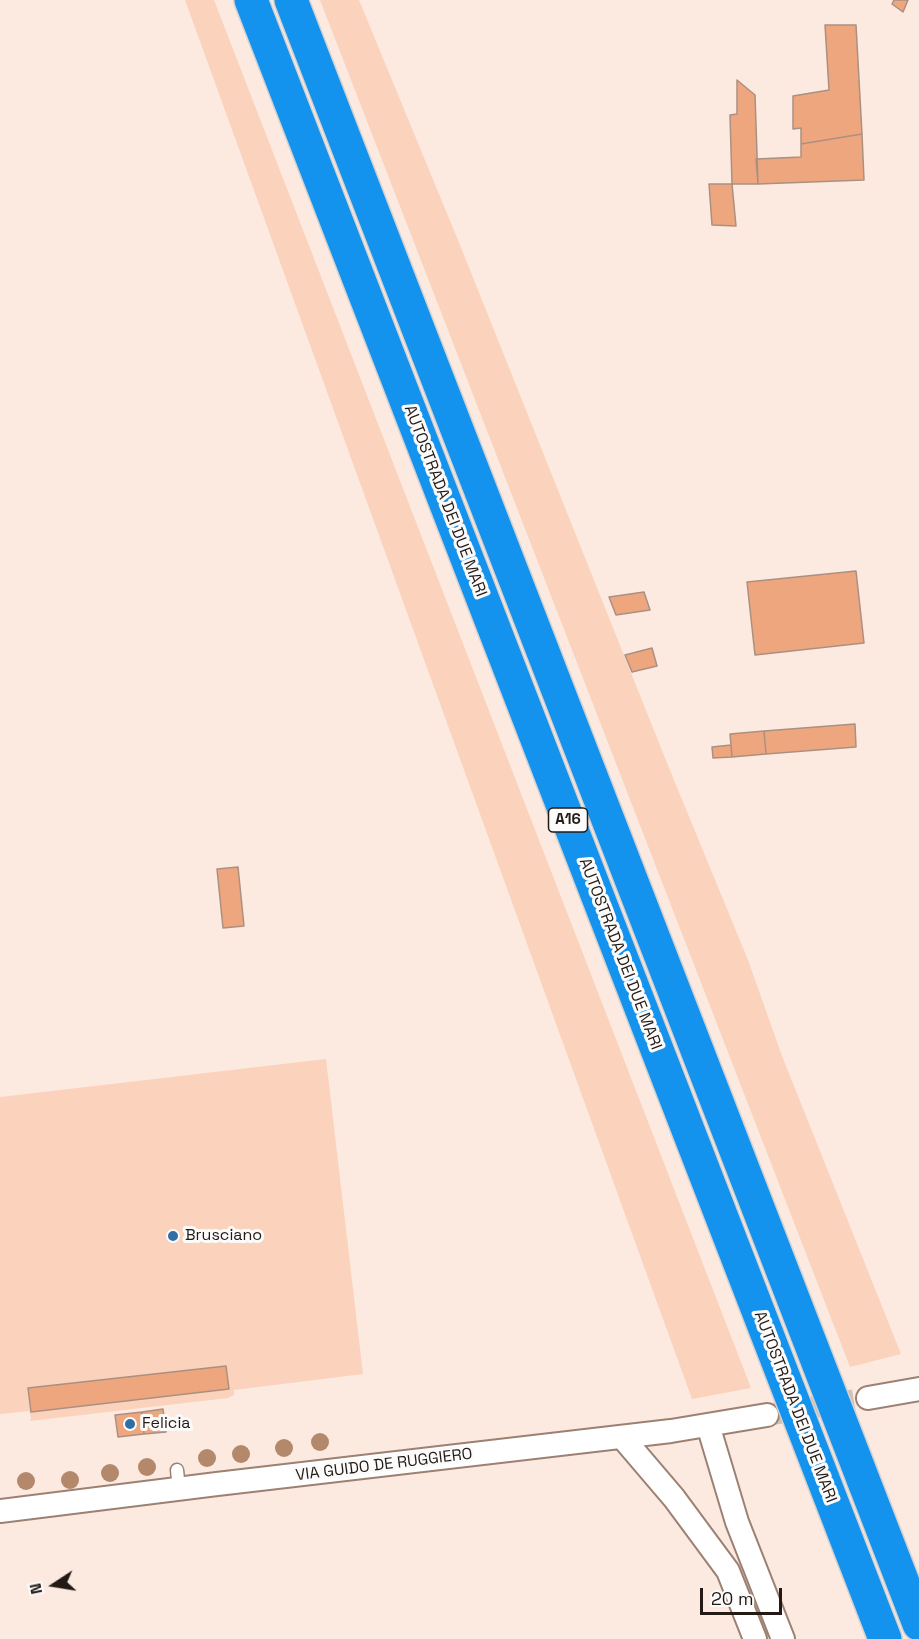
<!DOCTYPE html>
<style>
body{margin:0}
#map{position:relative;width:919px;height:1639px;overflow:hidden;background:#fceae1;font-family:"Space Grotesk",sans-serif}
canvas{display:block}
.north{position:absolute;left:24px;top:1555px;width:60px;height:60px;-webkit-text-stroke:4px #fbfbfb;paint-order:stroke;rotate:258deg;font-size:16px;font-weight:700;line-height:24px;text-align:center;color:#241a15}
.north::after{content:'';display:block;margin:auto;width:21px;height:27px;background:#241a15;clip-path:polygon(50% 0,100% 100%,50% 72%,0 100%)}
.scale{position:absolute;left:700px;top:1588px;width:82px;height:27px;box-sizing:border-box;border:3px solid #241a15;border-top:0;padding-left:8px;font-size:18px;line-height:21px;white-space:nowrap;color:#241a15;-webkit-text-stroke:4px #fbfbfb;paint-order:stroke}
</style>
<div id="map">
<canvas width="919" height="1639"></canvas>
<div class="north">N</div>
<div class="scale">20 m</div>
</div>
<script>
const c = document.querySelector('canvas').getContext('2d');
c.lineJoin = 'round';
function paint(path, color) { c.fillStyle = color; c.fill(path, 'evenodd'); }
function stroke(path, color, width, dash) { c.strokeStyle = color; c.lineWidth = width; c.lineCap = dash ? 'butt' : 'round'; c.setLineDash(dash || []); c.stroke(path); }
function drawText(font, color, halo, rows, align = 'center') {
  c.font = font + ' "Space Grotesk",sans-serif'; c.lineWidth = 6; c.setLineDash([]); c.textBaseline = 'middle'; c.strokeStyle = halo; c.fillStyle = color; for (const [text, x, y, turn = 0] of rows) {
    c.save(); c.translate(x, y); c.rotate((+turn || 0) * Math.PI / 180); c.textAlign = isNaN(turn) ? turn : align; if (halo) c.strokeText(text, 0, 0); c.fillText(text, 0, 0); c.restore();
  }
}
paint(new Path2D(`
 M 185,0 L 214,0 L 751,1388 L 692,1399 Z
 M 320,0 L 359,0 L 460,245 L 667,763 L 748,960 L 782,1056 L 901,1354 L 850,1367 Z
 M 326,1059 L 363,1374 L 234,1390 L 234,1395 L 228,1398 L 30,1421 L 31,1418 L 29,1411 L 0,1414 L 0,1097 Z`), '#fbd2bc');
const building = new Path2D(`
 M 894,0 L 908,0 L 903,12 L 892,4 Z
 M 825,25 L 856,25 L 862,134 L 801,144 L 801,128 L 793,129 L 793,96 L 829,90 Z
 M 737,80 L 755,95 L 758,184 L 732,184 L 730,115 L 737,114 Z
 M 862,134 L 864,180 L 758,184 L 756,159 L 801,157 L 801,144 Z
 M 709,184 L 732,184 L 736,226 L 712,225 Z
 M 856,571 L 864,643 L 755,655 L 747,582 Z
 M 644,592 L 650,610 L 616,615 L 609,597 Z
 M 652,648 L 657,666 L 632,672 L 625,655 Z
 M 855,724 L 856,747 L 766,754 L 764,731 Z
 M 764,731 L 766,754 L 732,757 L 730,734 Z
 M 731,745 L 732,757 L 713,758 L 712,747 Z
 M 238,867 L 244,926 L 223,928 L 217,869 Z
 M 226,1366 L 229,1389 L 31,1412 L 28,1388 Z
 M 163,1409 L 166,1432 L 144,1434 L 142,1412 Z
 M 142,1412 L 144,1434 L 118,1437 L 115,1415 Z`);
paint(building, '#eea67f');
stroke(building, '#ab9082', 1.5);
stroke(new Path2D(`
 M 767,1415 L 868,1398`), '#d1c0b8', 22, [22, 11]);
const service = new Path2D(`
 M 177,1470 L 179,1489`);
const minor = new Path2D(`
 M 868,1398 L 919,1389
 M 708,1425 L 737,1522 L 783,1639
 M 622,1437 L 674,1498 L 728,1571 L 755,1639
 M 0,1511 L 217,1484 L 671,1431 L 767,1415`);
const motorway = new Path2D(`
 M 251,0 L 885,1639
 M 291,0 L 919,1624`);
stroke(service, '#9c8173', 15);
stroke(minor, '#9c8173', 26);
stroke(motorway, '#d3d1d0', 36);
stroke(service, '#fff', 12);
stroke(minor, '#fff', 22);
stroke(motorway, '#1493ee', 33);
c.fillStyle = '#b3886b';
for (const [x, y] of [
 [320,1442],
 [284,1448],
 [241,1454],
 [207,1458],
 [147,1467],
 [110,1473],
 [70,1480],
 [26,1481]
]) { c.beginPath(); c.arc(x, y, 9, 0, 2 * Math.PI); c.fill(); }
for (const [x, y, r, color] of [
 [173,1236,6,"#306fa5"],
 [130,1424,6,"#306fa5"]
]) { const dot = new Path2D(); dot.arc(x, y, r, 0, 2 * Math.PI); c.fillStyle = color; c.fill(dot); stroke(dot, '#fbfbfb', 2); }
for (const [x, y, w] of [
 [568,820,39]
]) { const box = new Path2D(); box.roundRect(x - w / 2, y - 12, w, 24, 4.5); c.fillStyle = '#fbfbfb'; c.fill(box); stroke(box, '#241a15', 1.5); }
drawText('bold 15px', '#241a15', null, [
 ["A16",568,820]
]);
drawText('16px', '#241a15', '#fbfbfb', [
 ["AUTOSTRADA DEI DUE MARI",445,501,69],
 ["AUTOSTRADA DEI DUE MARI",620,954,69],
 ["AUTOSTRADA DEI DUE MARI",795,1407,69],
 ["VIA GUIDO DE RUGGIERO",384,1465,-7]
]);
drawText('16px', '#241a15', '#fbfbfb', [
 ["Brusciano",185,1236],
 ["Felicia",142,1424]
], 'left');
</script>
